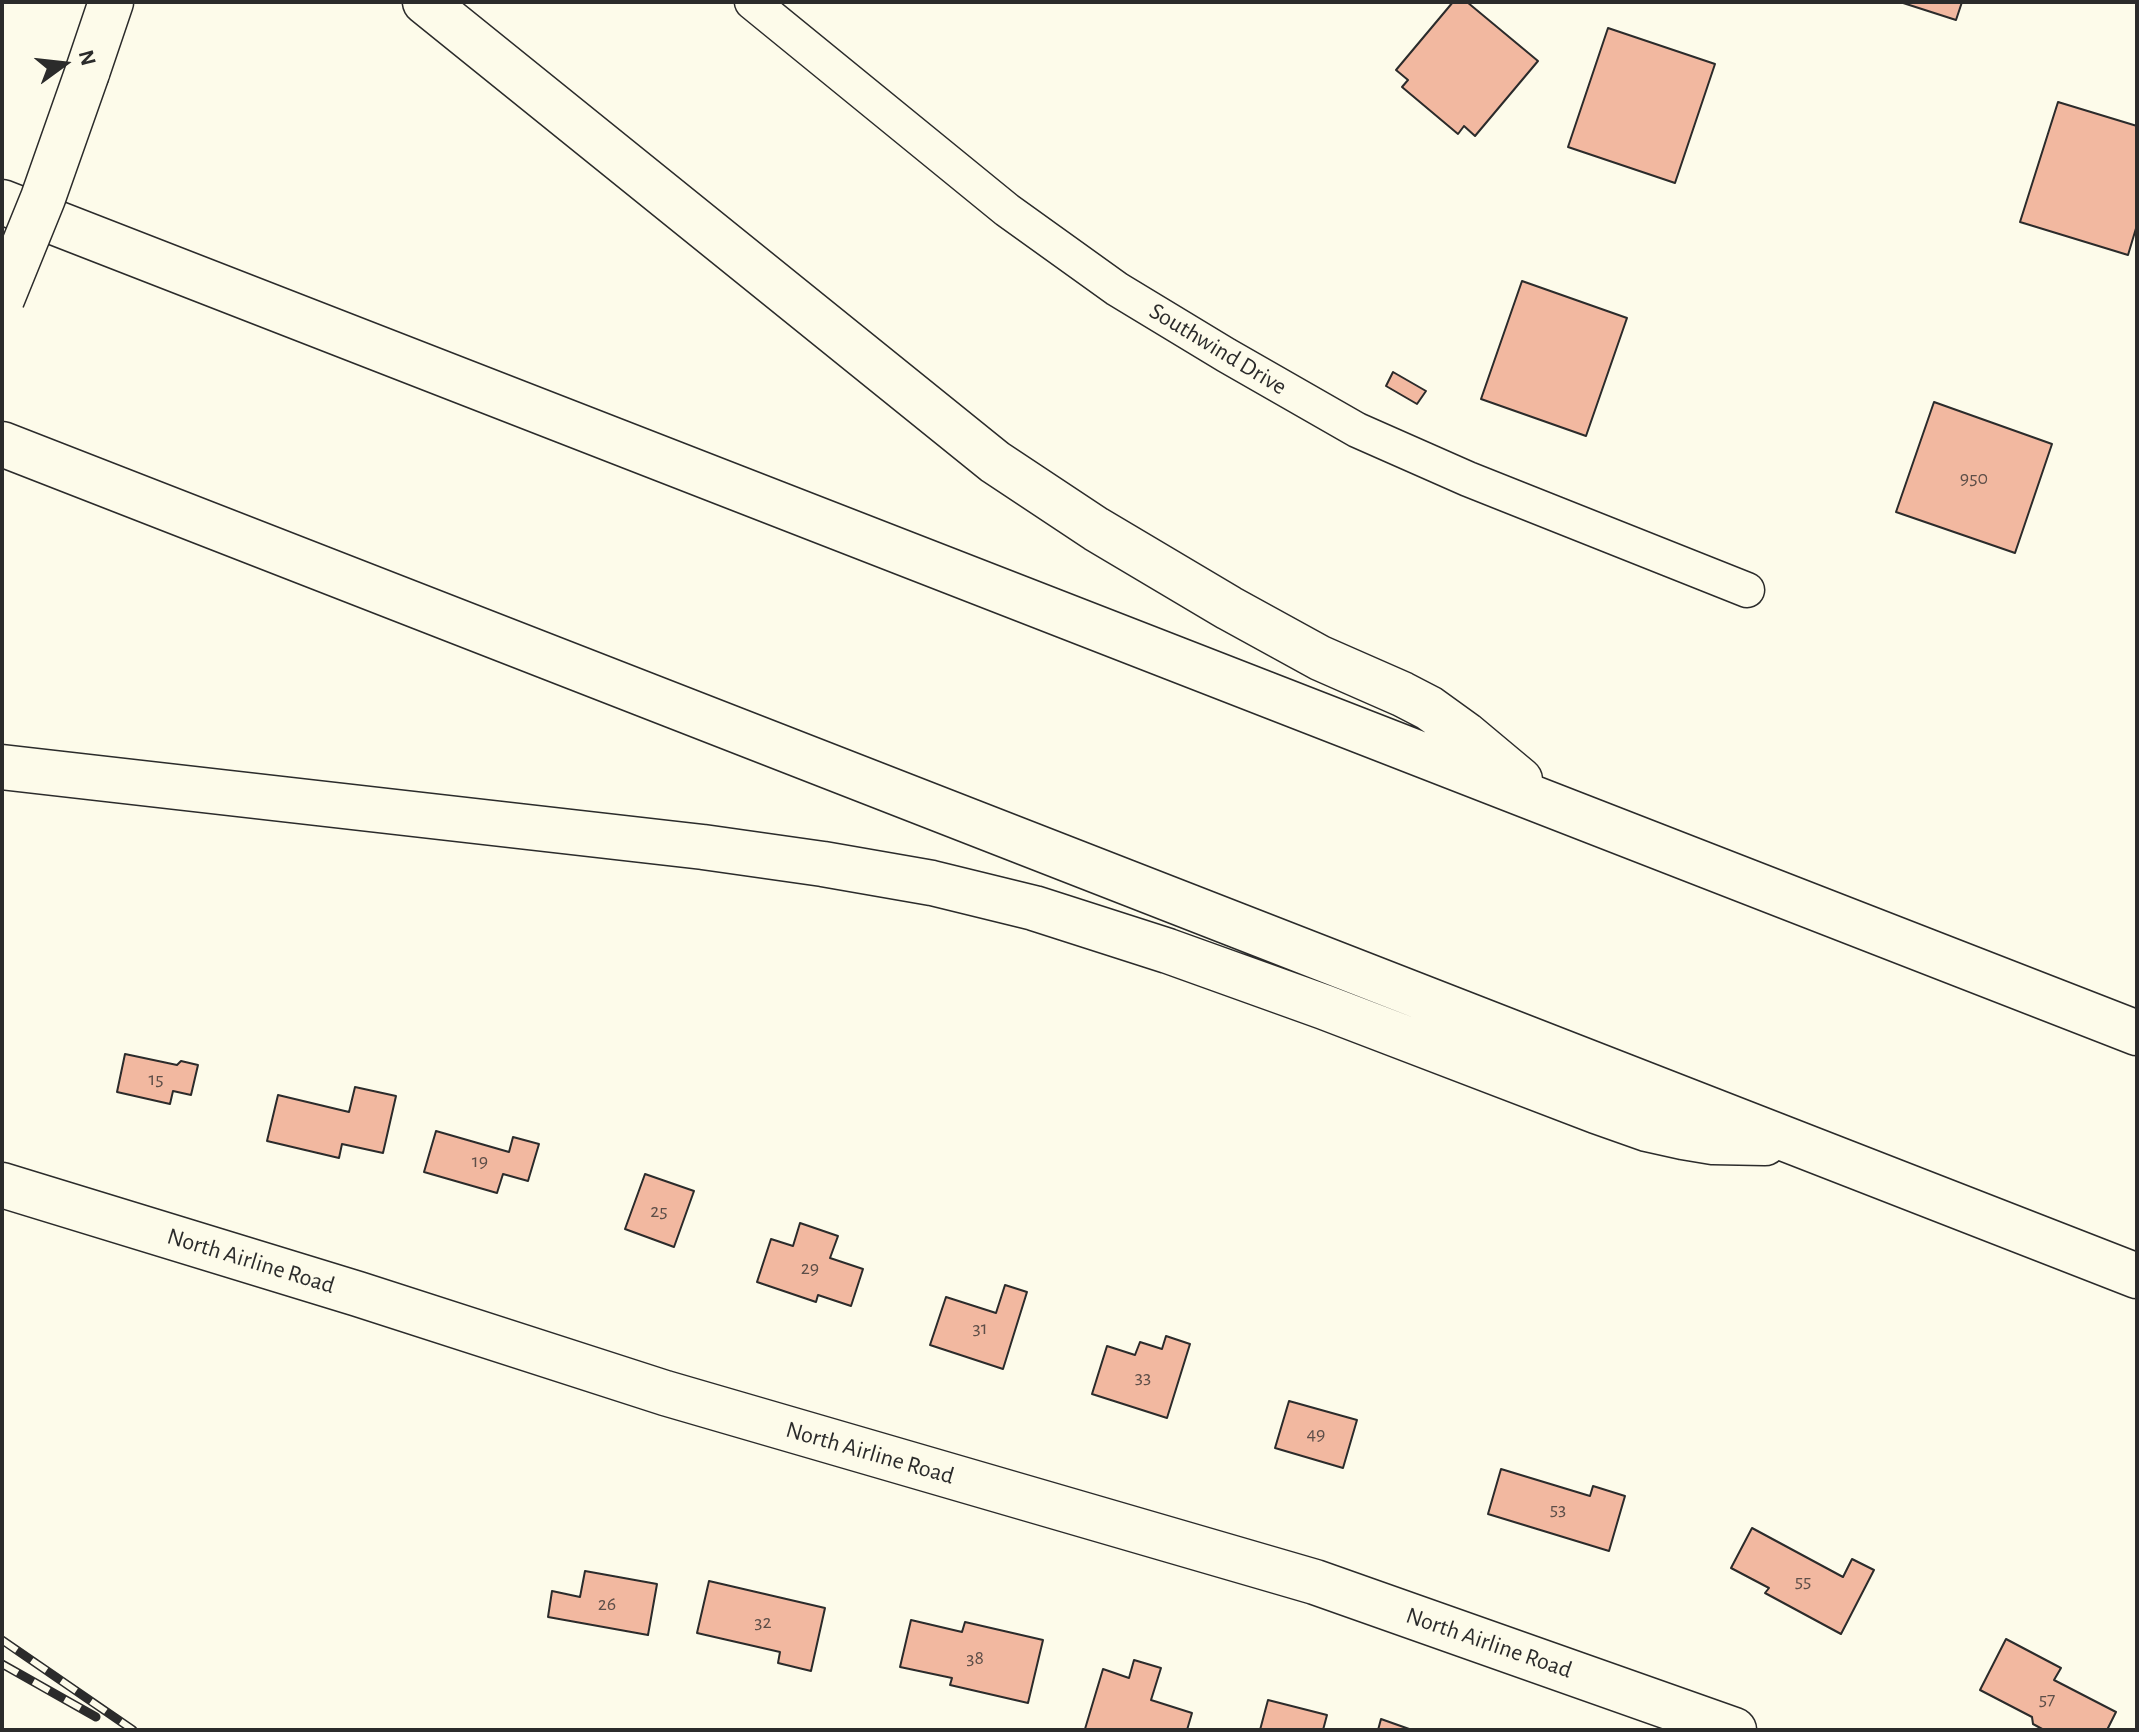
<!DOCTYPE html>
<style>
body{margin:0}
#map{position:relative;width:2139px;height:1732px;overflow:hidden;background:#fdfbea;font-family:"Alegreya Sans",sans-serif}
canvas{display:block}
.frame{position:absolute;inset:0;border:4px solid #2b2b2b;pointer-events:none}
.north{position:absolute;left:24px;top:24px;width:80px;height:80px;-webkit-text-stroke:6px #fdfbea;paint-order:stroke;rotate:75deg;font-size:22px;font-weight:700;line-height:32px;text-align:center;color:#2b2b2b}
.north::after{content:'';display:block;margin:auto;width:28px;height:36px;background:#2b2b2b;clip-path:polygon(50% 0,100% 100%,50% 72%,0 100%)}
</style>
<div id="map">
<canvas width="2139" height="1732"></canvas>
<div class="frame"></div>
<div class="north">N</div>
</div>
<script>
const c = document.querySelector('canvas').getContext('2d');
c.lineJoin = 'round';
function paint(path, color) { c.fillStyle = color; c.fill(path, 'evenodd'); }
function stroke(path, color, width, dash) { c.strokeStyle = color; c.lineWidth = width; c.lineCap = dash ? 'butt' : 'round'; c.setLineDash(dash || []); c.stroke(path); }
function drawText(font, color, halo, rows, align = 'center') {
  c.font = font + ' "Alegreya Sans",sans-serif'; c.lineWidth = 6; c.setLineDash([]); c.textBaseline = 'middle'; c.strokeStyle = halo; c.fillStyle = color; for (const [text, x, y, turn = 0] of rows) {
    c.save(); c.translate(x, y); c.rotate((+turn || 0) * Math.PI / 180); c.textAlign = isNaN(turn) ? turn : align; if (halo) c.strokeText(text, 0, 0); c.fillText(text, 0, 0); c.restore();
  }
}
const building = new Path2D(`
 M 1453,2 L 1467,2 L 1538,61 L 1475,136 L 1464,126 L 1458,134 L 1402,87 L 1408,80 L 1396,70 Z
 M 1900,2 L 1962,2 L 1956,20 Z
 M 1608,28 L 1715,64 L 1675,183 L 1568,147 Z
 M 2058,102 L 2137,126 L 2137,225 L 2128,255 L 2020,222 Z
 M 1522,281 L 1627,318 L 1586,436 L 1481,399 Z
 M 1393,372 L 1426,391 L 1417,404 L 1386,386 Z
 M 1934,402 L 2052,444 L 2015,553 L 1896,512 Z
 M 125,1054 L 177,1065 L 181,1061 L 198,1065 L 191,1095 L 173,1091 L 170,1104 L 117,1092 Z
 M 355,1087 L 396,1096 L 383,1153 L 342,1144 L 339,1158 L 267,1141 L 278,1095 L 349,1112 Z
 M 436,1131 L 509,1152 L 513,1137 L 539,1144 L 528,1181 L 503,1174 L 497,1193 L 424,1172 Z
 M 645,1174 L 694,1191 L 674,1247 L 625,1229 Z
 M 800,1223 L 838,1236 L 830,1258 L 863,1269 L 851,1306 L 818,1295 L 816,1302 L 757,1282 L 771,1239 L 793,1246 Z
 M 1005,1285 L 1027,1292 L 1003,1369 L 930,1345 L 946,1297 L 996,1313 Z
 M 1166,1336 L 1190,1344 L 1167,1418 L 1092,1394 L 1107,1346 L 1135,1355 L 1140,1342 L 1162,1349 Z
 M 1289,1401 L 1357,1420 L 1343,1468 L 1275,1448 Z
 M 1501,1469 L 1590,1496 L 1593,1486 L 1625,1496 L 1609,1551 L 1488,1514 Z
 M 1752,1528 L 1843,1577 L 1852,1559 L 1874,1570 L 1841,1634 L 1765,1593 L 1769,1588 L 1731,1568 Z
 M 585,1571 L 657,1584 L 648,1635 L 548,1617 L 552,1591 L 580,1597 Z
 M 709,1581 L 825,1608 L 811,1671 L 778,1663 L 780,1652 L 697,1633 Z
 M 911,1620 L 962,1632 L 965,1622 L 1043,1640 L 1028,1703 L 950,1685 L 952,1678 L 900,1667 Z
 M 2006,1639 L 2061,1668 L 2054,1680 L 2116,1712 L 2107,1730 L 2044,1730 L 2033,1724 L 2032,1717 L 1980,1690 Z
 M 1134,1660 L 1161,1668 L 1151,1700 L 1192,1713 L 1187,1730 L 1085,1729 L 1103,1669 L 1129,1678 Z
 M 1268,1700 L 1327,1715 L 1323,1730 L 1260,1730 Z
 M 1381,1719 L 1412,1730 L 1378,1730 Z`);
paint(building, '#f2b8a0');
stroke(building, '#2b2b2b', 2);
const minor = new Path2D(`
 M 752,2 L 1007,210 L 1117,289 L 1226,355 L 1357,430 L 1468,479 L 1747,590`);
const secondary = new Path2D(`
 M 87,73 L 111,2
 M 2,1185 L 358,1294 L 665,1393 L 1315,1582 L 1734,1730`);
const motorway = new Path2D(`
 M 425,2 L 995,462 L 1096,529 L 1229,608 L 1320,658 L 1402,694 L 1429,708 L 1465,734 L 1520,780
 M 2,202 L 2137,1033
 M 2,444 L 2137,1276
 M 2,767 L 703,847 L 823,864 L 932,883 L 1034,908 L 1168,951 L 1324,1007 L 1596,1111 L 1647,1129 L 1683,1137 L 1713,1142 L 1765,1143`);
stroke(minor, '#2b2b2b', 37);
stroke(secondary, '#2b2b2b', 47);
stroke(motorway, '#2b2b2b', 47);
stroke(minor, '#fdfbea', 34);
stroke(secondary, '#fdfbea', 44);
stroke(motorway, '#fdfbea', 44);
const rail = new Path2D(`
 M 2,1640 L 133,1730
 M 2,1664 L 96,1717`);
stroke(rail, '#2b2b2b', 9);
stroke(rail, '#fdfbea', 6, [18]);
const secondaryBridge = new Path2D(`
 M 2,299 L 43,198 L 87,73`);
stroke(secondaryBridge, '#2b2b2b', 47, []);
stroke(secondaryBridge, '#fdfbea', 44);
drawText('20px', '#5d4e48', null, [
 ["950",1974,478],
 ["15",156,1079],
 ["19",480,1161],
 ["25",659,1211],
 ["29",810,1268],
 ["31",980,1328],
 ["33",1143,1377],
 ["49",1316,1434],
 ["53",1558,1509],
 ["55",1803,1581],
 ["26",607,1604],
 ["32",763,1622],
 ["38",975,1658],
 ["57",2047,1699]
]);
drawText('24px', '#2b2b2b', '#fdfbea', [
 ["Southwind Drive",1218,349,31],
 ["North Airline Road",251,1261,17],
 ["North Airline Road",870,1453,16],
 ["North Airline Road",1489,1643,19]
]);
</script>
